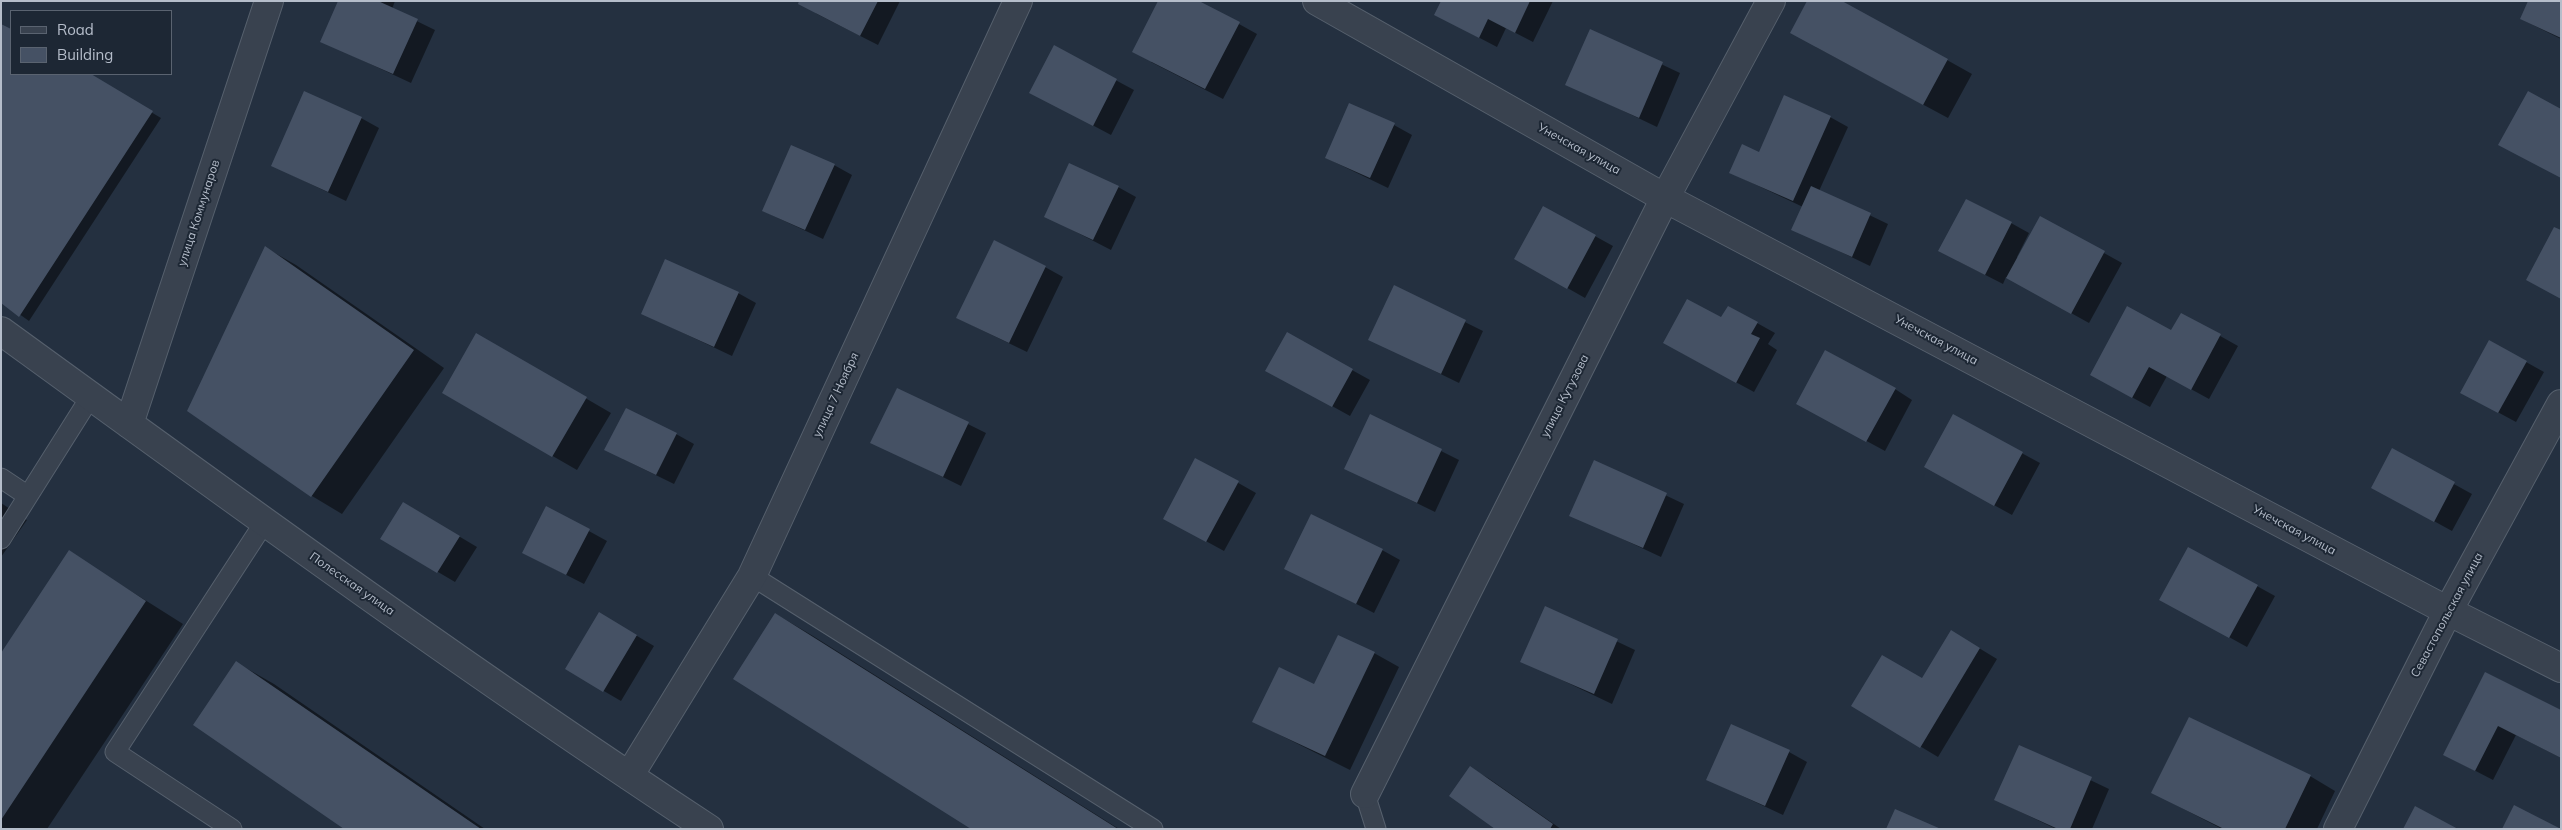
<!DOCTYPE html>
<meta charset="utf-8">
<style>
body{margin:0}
#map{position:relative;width:2562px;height:830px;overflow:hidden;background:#243040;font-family:Mulish,sans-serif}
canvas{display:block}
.frame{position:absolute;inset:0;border:2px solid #b5bdca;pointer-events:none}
.legend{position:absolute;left:10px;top:10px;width:162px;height:65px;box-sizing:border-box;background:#1d2734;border:1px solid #5a6370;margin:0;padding:6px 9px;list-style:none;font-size:15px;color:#b5bdca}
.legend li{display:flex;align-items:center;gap:10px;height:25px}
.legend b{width:25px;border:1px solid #5a6370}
</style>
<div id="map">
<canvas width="2562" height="830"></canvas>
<div class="frame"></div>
<ul class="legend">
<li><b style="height:6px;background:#39424f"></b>Road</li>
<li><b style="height:14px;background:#455164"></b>Building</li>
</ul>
</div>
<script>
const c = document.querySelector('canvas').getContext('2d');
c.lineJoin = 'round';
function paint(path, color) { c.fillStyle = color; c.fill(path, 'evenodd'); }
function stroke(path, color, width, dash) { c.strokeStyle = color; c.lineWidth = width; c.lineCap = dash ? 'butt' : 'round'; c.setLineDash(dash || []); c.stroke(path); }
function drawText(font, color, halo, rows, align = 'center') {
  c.font = font + ' Mulish,sans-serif'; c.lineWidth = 4; c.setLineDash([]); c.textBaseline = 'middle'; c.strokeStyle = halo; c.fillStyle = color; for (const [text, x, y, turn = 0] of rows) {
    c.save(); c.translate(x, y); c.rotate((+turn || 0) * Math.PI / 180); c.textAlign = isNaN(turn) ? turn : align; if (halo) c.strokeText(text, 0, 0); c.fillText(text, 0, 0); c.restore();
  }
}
paint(new Path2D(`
 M 339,1 L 395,1 L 392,9 L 435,30 L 411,83 L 321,41 Z
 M 801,1 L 900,1 L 878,45 L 817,14 Z
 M 1442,1 L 1553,1 L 1533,42 L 1506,28 L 1497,47 L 1453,24 Z
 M 2561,1 L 2561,39 L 2521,19 Z
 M 1239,24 L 1257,34 L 1223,99 L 1151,62 Z
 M 1,25 L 11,30 L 11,74 L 87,74 L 161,118 L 29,321 L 1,301 Z
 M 1591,31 L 1680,73 L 1657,127 L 1567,84 Z
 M 1054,47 L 1134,90 L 1111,135 L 1049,102 Z
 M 1816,47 L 1947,60 L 1972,74 L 1948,118 Z
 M 1830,117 L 1848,127 L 1819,191 L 1888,224 L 1870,266 L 1793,229 L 1803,207 L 1731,173 Z
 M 361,118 L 379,128 L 346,201 L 273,166 Z
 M 1394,125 L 1412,135 L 1388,188 L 1326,158 Z
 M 834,165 L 852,175 L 823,239 L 763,211 Z
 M 1118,187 L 1136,197 L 1111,250 L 1045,216 Z
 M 1544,208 L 1613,246 L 1585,298 L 1534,269 Z
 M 2041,218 L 2122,263 L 2089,323 L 2006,277 L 2003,284 L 1958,261 L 2011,223 L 2029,233 L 2017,257 L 2019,258 Z
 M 266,248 L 296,265 L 444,368 L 342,514 L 312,496 L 189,411 Z
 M 1045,267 L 1063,277 L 1027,352 L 957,318 Z
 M 1394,287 L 1483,331 L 1459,383 L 1369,339 Z
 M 738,293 L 756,303 L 732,356 L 643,314 Z
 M 2181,314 L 2238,346 L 2209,399 L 2167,376 L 2150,407 L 2109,385 L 2172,332 Z
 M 1722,319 L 1757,323 L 1775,333 L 1768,344 L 1777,350 L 1754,392 L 1682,353 Z
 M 1287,334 L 1370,380 L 1350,416 L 1285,380 Z
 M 477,335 L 611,413 L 577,470 L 443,393 Z
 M 2526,362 L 2544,372 L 2516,422 L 2479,402 Z
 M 897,389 L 986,433 L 961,486 L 872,442 Z
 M 1895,389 L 1912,400 L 1885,451 L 1815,413 Z
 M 1371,416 L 1459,460 L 1435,512 L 1345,468 Z
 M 1953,416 L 2040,463 L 2012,515 L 1943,477 Z
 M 676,434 L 694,444 L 674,484 L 623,459 Z
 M 2392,450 L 2472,494 L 2452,531 L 2390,497 Z
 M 1196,459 L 1256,493 L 1224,551 L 1182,528 Z
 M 1595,462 L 1684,504 L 1661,557 L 1571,515 Z
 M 1,503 L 27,520 L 1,557 Z
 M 403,503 L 477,547 L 455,582 L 382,539 Z
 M 547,508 L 607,541 L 584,584 L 541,562 Z
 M 2188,548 L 2275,596 L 2247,647 L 2178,609 Z
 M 1382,550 L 1400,560 L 1374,613 L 1286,568 Z
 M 69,552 L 183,624 L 47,829 L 1,829 L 1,655 Z
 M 1546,608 L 1635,650 L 1612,704 L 1522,661 Z
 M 600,614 L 654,646 L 621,701 L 566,669 Z
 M 776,614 L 813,636 L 1119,829 L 973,829 Z
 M 1969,642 L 1997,659 L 1938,757 L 1853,706 L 1923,680 Z
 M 1374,653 L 1399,667 L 1350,770 L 1254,722 Z
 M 237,663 L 274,684 L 485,829 L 346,829 Z
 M 2486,674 L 2561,758 L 2516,735 L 2493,780 L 2445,755 Z
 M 2019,746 L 2109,789 L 2092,829 L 2056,829 L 1996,800 Z
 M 1789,752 L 1807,762 L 1783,815 L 1708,780 Z
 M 1470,768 L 1488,778 L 1561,829 L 1497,829 Z
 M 2310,776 L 2335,791 L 2317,829 L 2222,829 L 2153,793 Z`), '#0007');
paint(new Path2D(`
 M 338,1 L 378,1 L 418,19 L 393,74 L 320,42 Z
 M 799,1 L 878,1 L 860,36 L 798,4 Z
 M 1158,1 L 1199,1 L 1240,22 L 1205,89 L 1132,52 Z
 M 1441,1 L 1530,1 L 1515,33 L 1488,19 L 1479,38 L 1434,15 Z
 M 1807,1 L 1842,1 L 1948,59 L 1923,105 L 1790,33 Z
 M 2528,1 L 2561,1 L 2561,38 L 2520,19 Z
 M 1,24 L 11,29 L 11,74 L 91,74 L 153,111 L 19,317 L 1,303 Z
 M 1590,29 L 1663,62 L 1639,118 L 1565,85 Z
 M 1054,45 L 1117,79 L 1093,126 L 1029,93 Z
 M 304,91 L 362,117 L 328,192 L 271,166 Z
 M 2528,91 L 2561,109 L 2561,178 L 2498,145 Z
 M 1784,95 L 1831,116 L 1793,201 L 1729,173 L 1742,144 L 1759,152 Z
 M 1349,103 L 1395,123 L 1370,178 L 1325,158 Z
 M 791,145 L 835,164 L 805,230 L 762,211 Z
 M 1069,163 L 1119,186 L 1093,240 L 1044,217 Z
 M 1811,186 L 1871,213 L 1852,257 L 1791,230 Z
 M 1966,199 L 2012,222 L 1985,275 L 1938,251 Z
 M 1543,206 L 1596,235 L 1567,289 L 1514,259 Z
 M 2040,216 L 2105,251 L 2071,314 L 2006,278 Z
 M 2554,227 L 2561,230 L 2561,299 L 2526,280 Z
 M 994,240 L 1046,266 L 1009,343 L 956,318 Z
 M 265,246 L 414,350 L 311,497 L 187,411 Z
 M 665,259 L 739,292 L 714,347 L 641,314 Z
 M 1394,285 L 1466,320 L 1441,374 L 1368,340 Z
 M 1687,299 L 1721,317 L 1728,306 L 1758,322 L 1751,334 L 1760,338 L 1736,383 L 1663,343 Z
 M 2127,306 L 2171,330 L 2181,313 L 2221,334 L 2191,390 L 2149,367 L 2132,398 L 2090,375 Z
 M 1287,332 L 1353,369 L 1332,407 L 1265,371 Z
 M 476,333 L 587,397 L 552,457 L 442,393 Z
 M 2489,340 L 2527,361 L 2498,413 L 2460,393 Z
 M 1825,350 L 1896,388 L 1866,442 L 1796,404 Z
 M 897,388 L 969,422 L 943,477 L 870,443 Z
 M 626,408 L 677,433 L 656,475 L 604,450 Z
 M 1370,414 L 1442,449 L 1417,503 L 1344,469 Z
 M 1953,414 L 2023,452 L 1994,506 L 1924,467 Z
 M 2392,448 L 2455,482 L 2434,522 L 2371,488 Z
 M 1195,458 L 1239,481 L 1206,542 L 1163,519 Z
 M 1594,460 L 1667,493 L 1643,548 L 1569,516 Z
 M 403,502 L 460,536 L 437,573 L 380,539 Z
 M 546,506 L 590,529 L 566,575 L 522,553 Z
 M 1311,514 L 1383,549 L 1356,604 L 1284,569 Z
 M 2188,547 L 2258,585 L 2229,638 L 2159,600 Z
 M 69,550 L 146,601 L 1,820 L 1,653 Z
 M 1545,606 L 1618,639 L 1594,694 L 1520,662 Z
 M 599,612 L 637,635 L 603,692 L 565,669 Z
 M 775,613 L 1118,829 L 971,829 L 733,679 Z
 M 1951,630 L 1980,648 L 1920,748 L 1851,706 L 1882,655 L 1922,678 Z
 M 1338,635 L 1375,652 L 1325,756 L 1252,722 L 1279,667 L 1314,684 Z
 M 236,661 L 481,829 L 344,829 L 193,725 Z
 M 2485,672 L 2561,710 L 2561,758 L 2498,726 L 2475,771 L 2443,755 Z
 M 2189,717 L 2311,775 L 2285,829 L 2224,829 L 2151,793 Z
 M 1731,724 L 1790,750 L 1765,806 L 1706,780 Z
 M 2019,745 L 2092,777 L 2070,829 L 2058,829 L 1994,800 Z
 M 1470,766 L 1553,824 L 1550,829 L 1495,829 L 1449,796 Z
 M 2514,805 L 2561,829 L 2502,829 Z
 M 2415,806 L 2458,829 L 2403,829 Z
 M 1895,809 L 1941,829 L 1886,829 Z`), '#455164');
const lane = new Path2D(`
 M 1,478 L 28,496
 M 1,539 L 91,396
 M 752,576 L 1153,829
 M 1365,794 L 1376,829
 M 232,829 L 115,752 L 264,523`);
const street = new Path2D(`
 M 1317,1 L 1665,198 L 2448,611 L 2561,668
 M 1,331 C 235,501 468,671 709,829
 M 129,424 L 269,1
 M 629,776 L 752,576 L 1018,1
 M 1365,794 L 1665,198 L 1771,1
 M 2338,829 L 2448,611 L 2561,404`);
stroke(lane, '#56606d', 21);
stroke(street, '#56606d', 30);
stroke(lane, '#39424f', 19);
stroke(street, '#39424f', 28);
drawText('12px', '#b5bdca', '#1d2734', [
 ["Унечская улица",1579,149,29],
 ["улица Коммунаров",199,213,-72],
 ["Унечская улица",1936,340,28],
 ["улица 7 Ноября",836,395,-65],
 ["улица Кутузова",1565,396,-63],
 ["Унечская улица",2294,530,28],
 ["Полесская улица",352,584,35],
 ["Севастопольская улица",2447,615,-62]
]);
</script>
